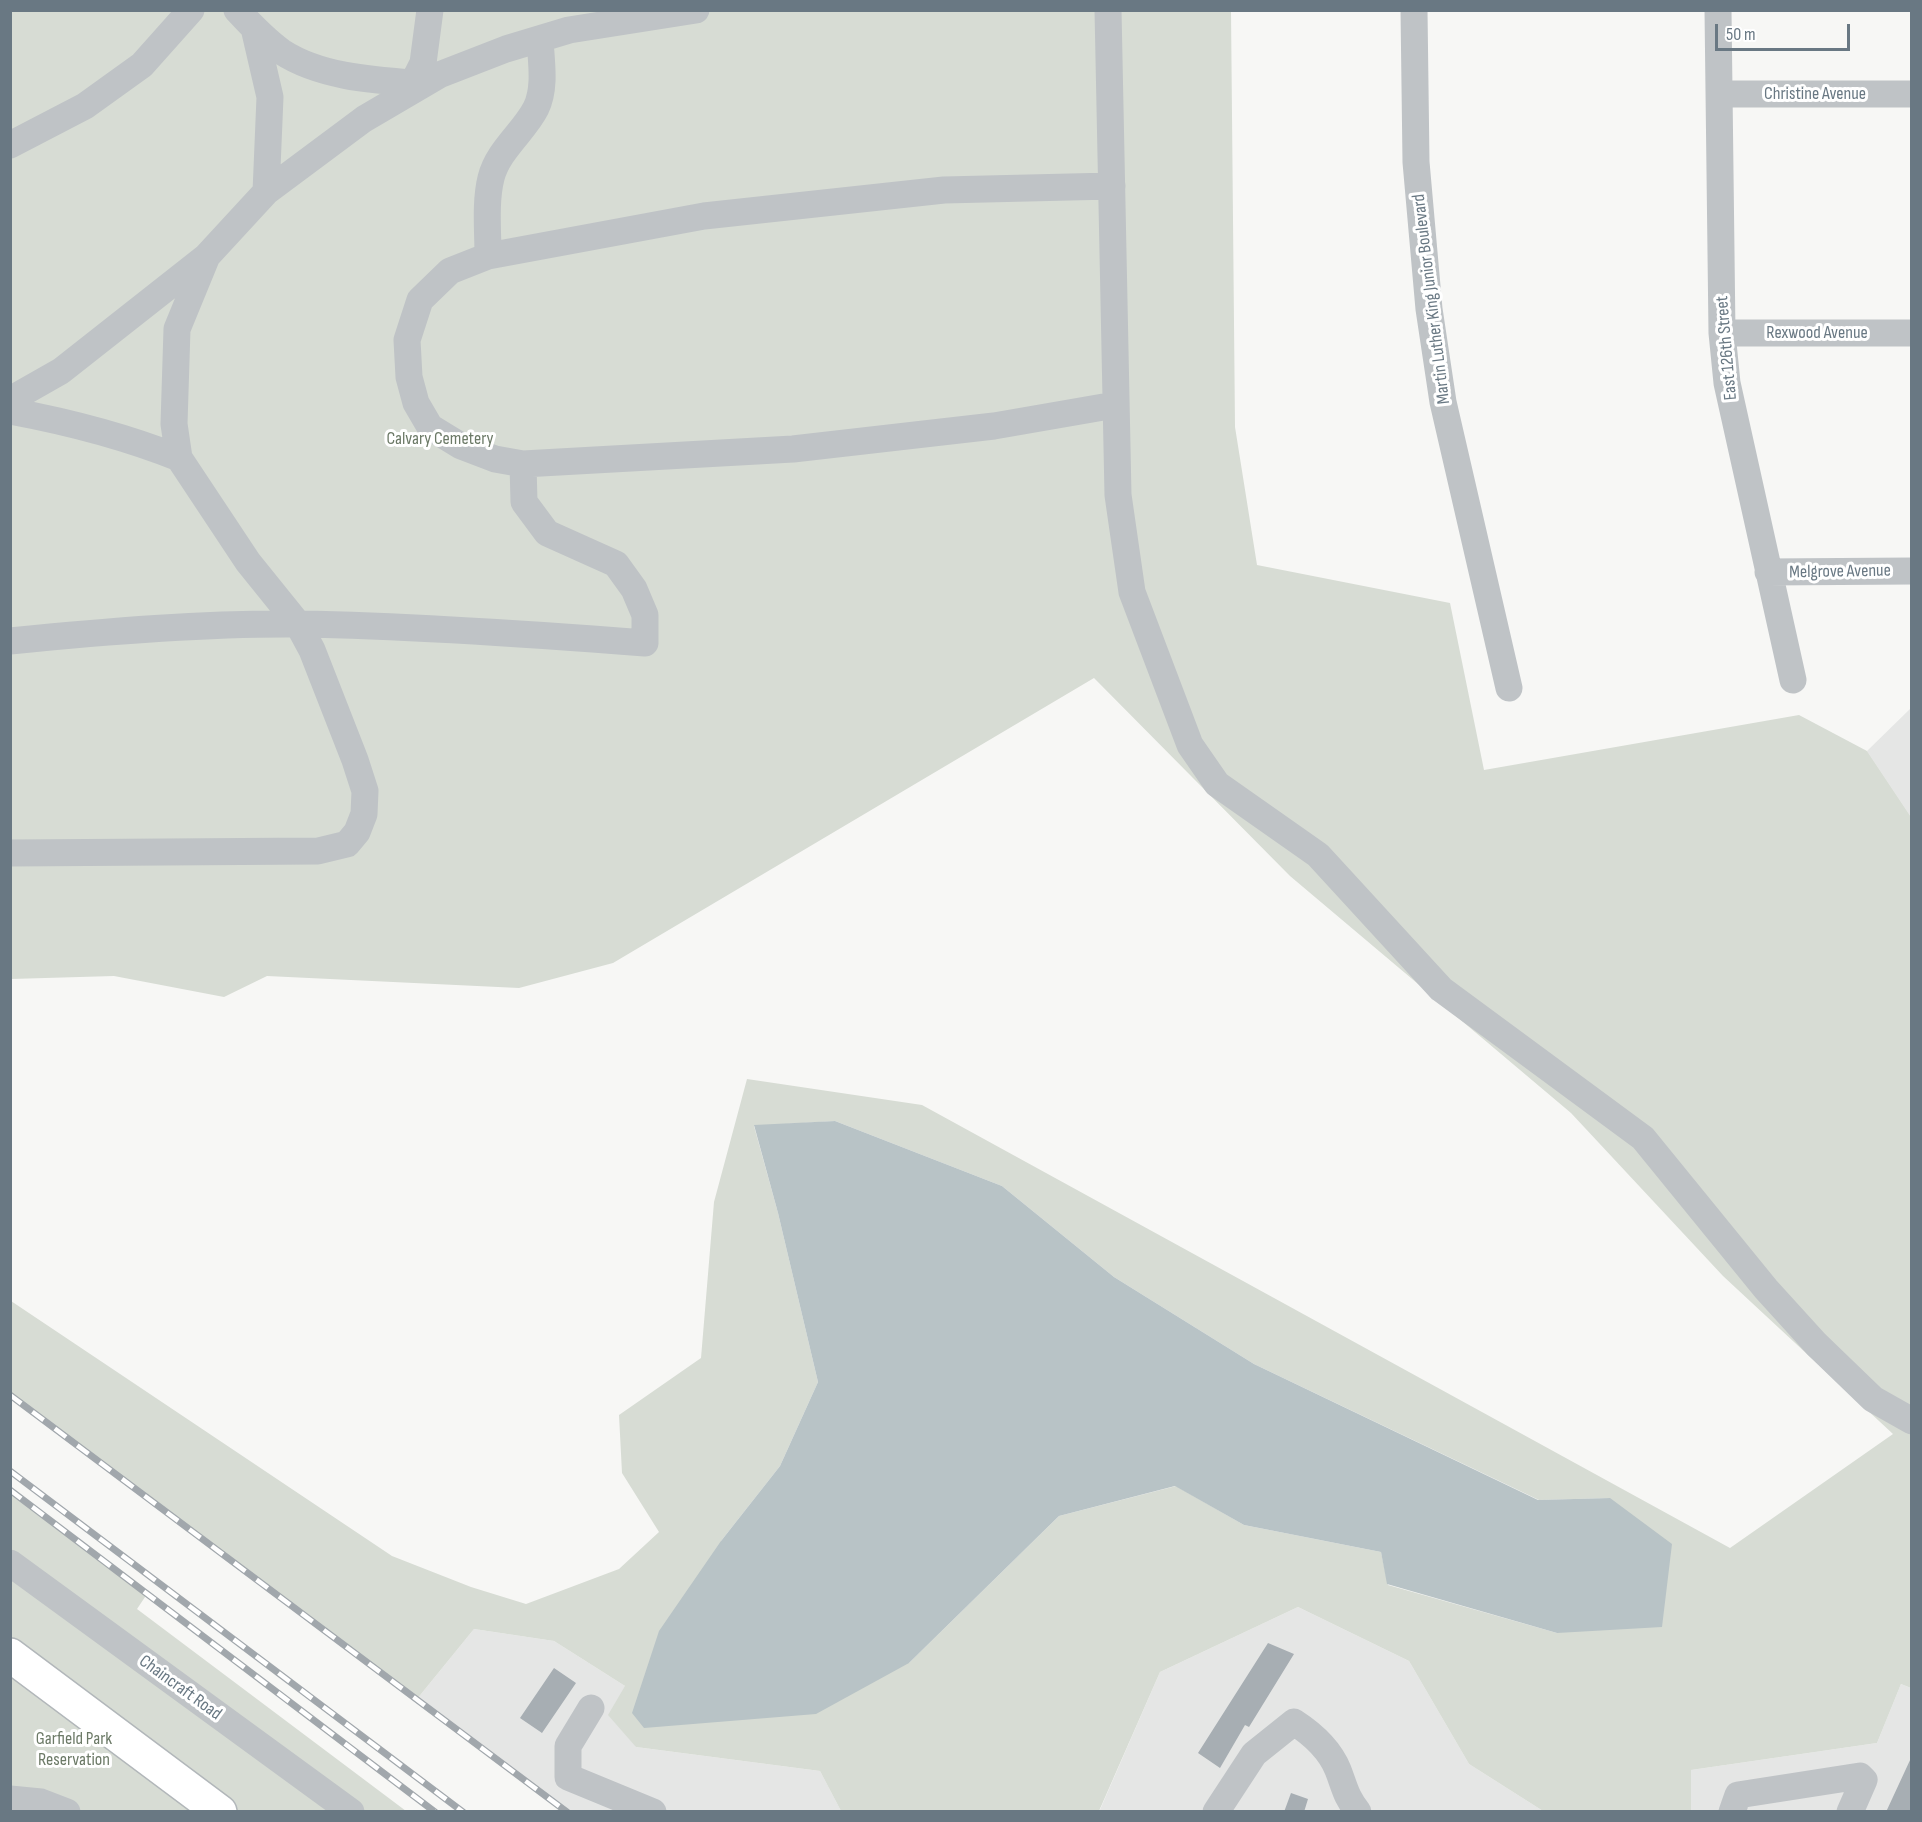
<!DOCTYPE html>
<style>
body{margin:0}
#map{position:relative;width:1922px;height:1822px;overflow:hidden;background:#f7f7f5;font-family:"Sofia Sans Condensed",sans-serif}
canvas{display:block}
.frame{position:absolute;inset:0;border:12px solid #697883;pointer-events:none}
.scale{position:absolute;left:1715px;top:24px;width:135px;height:27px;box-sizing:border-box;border:3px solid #697883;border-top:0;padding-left:8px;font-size:18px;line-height:21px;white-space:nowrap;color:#697883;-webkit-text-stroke:4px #fff;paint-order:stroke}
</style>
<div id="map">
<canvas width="1922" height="1822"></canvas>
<div class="frame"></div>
<div class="scale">50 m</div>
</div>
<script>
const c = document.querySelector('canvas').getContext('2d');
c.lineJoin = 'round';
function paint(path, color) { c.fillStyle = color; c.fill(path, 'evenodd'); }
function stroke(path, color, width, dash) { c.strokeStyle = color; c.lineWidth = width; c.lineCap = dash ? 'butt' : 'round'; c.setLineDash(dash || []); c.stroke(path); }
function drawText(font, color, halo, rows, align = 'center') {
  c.font = font + ' "Sofia Sans Condensed",sans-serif'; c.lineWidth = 6; c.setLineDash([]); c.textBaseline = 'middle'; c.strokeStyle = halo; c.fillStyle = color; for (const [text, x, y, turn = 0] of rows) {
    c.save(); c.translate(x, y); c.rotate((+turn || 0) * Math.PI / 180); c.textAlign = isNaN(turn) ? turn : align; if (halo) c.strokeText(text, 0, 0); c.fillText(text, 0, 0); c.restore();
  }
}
paint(new Path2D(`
 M 1911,708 L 1911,817 L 1867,751 Z
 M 1298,1607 L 1409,1661 L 1469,1764 L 1543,1811 L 1099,1812 L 1160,1672 Z
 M 474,1629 L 554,1641 L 625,1686 L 636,1747 L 820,1771 L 841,1811 L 567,1811 L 417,1699 Z
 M 1901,1684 L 1911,1688 L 1911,1811 L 1691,1811 L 1691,1770 L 1877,1743 Z`), '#e5e6e5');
paint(new Path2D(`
 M 11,11 L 1231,11 L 1235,427 L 1257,565 L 1450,603 L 1484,770 L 1799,715 L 1867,751 L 1911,817 L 1911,1688 L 1901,1684 L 1877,1743 L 1691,1770 L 1691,1811 L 1543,1811 L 1469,1764 L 1409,1661 L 1298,1607 L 1160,1672 L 1099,1811 L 841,1811 L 820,1771 L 636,1747 L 608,1715 L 625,1686 L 554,1641 L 474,1629 L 417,1699 L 11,1395 L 11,1301 L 392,1556 L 471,1587 L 526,1604 L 619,1569 L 659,1532 L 622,1473 L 619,1415 L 701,1358 L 714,1202 L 747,1079 L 922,1105 L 1730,1548 L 1893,1434 L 1723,1276 L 1571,1113 L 1290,876 L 1094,678 L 613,963 L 519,988 L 267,976 L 224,997 L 114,976 L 11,979 ZM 835,1121 L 1002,1186 L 1114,1277 L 1254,1364 L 1539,1500 L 1610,1498 L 1557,1633 L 1388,1585 L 1381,1552 L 1244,1525 L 1176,1486 L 1059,1516 L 909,1663 L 721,1541 L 780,1466 L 818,1382 L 778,1213 L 754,1126 Z
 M 10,1490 L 147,1594 L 137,1609 L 406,1811 L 11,1811 Z`), '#d7dcd4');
paint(new Path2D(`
 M 835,1121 L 1002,1186 L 1114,1277 L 1254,1364 L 1538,1500 L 1610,1498 L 1672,1544 L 1662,1627 L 1557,1633 L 1387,1584 L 1381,1552 L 1244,1525 L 1175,1486 L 1059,1516 L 909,1663 L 816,1714 L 644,1728 L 632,1713 L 659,1631 L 721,1541 L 780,1466 L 818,1382 L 778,1213 L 754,1125 Z`), '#b8c3c6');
paint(new Path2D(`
 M 1268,1643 L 1294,1654 L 1249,1727 L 1245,1725 L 1220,1768 L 1198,1753 Z
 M 554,1668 L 576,1683 L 542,1733 L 520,1718 Z
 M 1911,1758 L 1911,1812 L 1886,1812 Z
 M 1291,1793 L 1308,1799 L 1304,1812 L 1284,1812 Z`), '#a7aeb3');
const major = new Path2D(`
 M 10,1655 L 220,1812`);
stroke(major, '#b2b7ba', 36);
stroke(new Path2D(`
 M 237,10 C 251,25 265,40 282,52 C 319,76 370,80 413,83
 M 1108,10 L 1118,495 L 1132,592 L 1190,745 L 1217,784 L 1318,855 L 1441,989 L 1643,1138 L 1766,1289 L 1816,1344 L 1873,1399 L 1912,1421
 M 1414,10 L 1416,162 L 1429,309 L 1443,402 L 1509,688
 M 1718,10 L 1722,333 L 1727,383 L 1793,680
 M 254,28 L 270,97 L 266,192
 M 408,93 L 423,63 L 430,10
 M 1719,94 L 1912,94
 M 10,145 L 85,106 L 142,65 L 191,10
 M 1112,186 L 944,190 L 704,216 L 488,256 L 450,271 L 420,300 L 407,340 L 409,377 L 416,403 L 430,427 L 461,446 L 495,459 L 523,464 L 793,449 L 994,426 L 1115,405
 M 488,256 C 488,231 485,202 491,178 C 498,150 524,132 536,108 C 546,87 541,61 540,39
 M 1722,333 L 1912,333
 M 10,400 L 61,371 L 207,256 L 266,192 L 364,119 L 439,75 L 506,49 L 569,30 L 696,10
 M 10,411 C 69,422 124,436 179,458
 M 1768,572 L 1912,571
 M 10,641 C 107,631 204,623 300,624 C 416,626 530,634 645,643 L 645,615 L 634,589 L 616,564 L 547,533 L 524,502 L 523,464
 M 10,853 L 318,851 L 347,844 L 357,832 L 364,814 L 365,791 L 355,760 L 312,650 L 298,624 L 248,562 L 179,458 L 174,424 L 177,329 L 207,256
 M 10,1563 L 351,1812
 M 591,1708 L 568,1746 L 568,1777 L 653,1812
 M 10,1799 L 41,1802 L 67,1812
 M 1216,1812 L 1254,1754 L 1294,1722 C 1311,1733 1330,1750 1338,1770 C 1345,1788 1346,1797 1358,1812
 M 1732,1812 L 1738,1795 L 1860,1776 L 1864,1780 L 1850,1812`), '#bfc3c6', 27);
stroke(major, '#fff', 33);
const rail = new Path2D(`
 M 10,1395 L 567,1812
 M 10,1471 L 463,1812
 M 10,1490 L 435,1812`);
stroke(rail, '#a1a7ac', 7);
stroke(rail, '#fff', 4.5, [14]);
drawText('18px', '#697883', '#fff', [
 ["Christine Avenue",1815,94],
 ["Martin Luther King Junior Boulevard",1432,299,-97],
 ["Rexwood Avenue",1817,333],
 ["East 126th Street",1727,348,-95],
 ["Melgrove Avenue",1840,572,-1],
 ["Chaincraft Road",180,1688,36]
]);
drawText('18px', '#6c7a67', '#fff', [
 ["Calvary Cemetery",440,439],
 ["Garfield Park",74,1739],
 ["Reservation",74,1760]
]);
</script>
